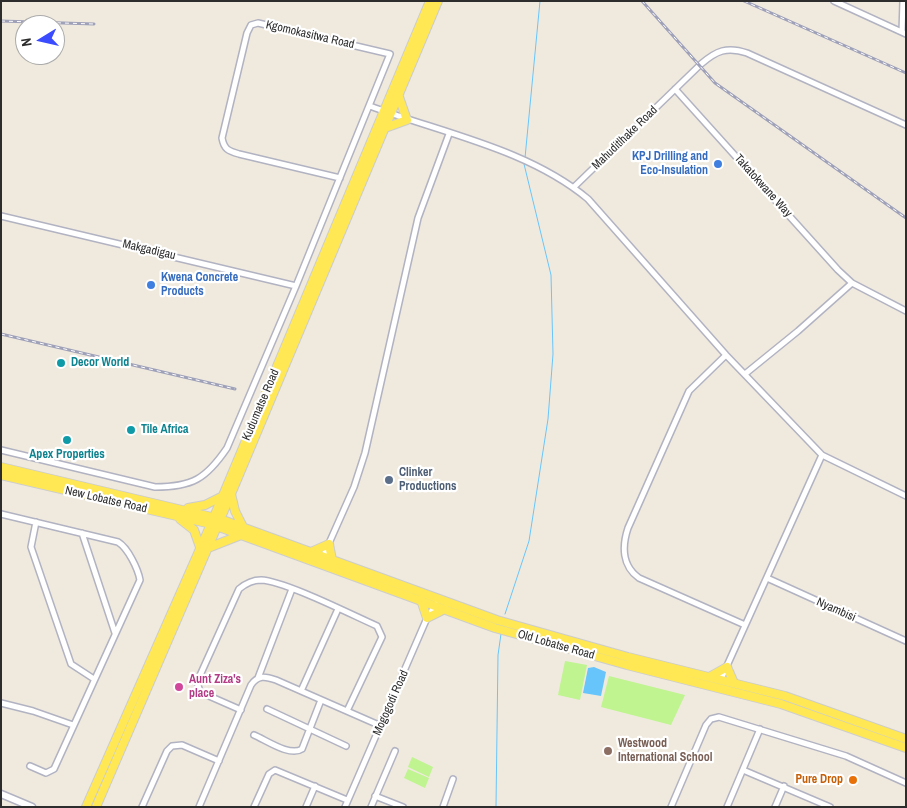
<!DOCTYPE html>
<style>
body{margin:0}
#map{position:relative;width:907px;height:808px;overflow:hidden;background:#f0eade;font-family:"Archivo Narrow",sans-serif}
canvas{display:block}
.frame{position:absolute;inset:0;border:2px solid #2d2d2d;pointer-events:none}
.north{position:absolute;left:15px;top:15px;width:50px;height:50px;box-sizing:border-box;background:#fff;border:1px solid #ababab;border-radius:50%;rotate:261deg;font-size:14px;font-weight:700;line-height:20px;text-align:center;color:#2d2d2d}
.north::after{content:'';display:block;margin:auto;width:18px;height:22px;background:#3b4cff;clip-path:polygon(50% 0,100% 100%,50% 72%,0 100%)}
</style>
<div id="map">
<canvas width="907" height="808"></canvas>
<div class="frame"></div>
<div class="north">N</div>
</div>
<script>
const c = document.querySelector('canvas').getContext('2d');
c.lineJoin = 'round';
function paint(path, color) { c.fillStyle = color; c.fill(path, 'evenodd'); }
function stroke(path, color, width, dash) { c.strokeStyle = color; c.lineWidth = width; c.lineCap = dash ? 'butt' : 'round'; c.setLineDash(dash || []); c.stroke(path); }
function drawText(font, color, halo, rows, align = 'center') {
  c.font = font + ' "Archivo Narrow",sans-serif'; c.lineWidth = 4.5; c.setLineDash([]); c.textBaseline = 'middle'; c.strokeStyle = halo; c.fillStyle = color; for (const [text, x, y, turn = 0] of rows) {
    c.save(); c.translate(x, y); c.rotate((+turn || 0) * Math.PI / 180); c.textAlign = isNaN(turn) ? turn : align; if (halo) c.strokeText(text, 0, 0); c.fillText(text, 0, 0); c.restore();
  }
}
paint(new Path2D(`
 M 565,661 L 587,665 L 580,700 L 558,695 Z
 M 609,676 L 685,695 L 671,725 L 601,707 Z
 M 412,757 L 433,767 L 429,777 L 408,767 Z
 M 408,769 L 429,778 L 425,788 L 404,778 Z`), '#bff490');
paint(new Path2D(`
 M 594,667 L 606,672 L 601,696 L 583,693 L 588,668 Z`), '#67c5fc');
stroke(new Path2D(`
 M 525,158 L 540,1
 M 505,614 L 529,541 L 548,419 L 553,354 L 551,275 L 524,164
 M 496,807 L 498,655 L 501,634`), '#67c5fc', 1);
const minor = new Path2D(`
 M 834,1 L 906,34
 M 902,32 L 903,1
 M 675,89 L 838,270 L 852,283 L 906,311
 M 370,106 C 442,133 528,149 588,199 L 726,355 L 822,455 L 906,496
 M 574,187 L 701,64 C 716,51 727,46 747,53 L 906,125
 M 1,216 L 296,286
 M 726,355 L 689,391 L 628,528 C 622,546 622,566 639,578 L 745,625
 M 745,374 L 798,331 L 852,283
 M 1,450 L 155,487 C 192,487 206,479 227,448 L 296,286 L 390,54 L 258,23 L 251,25 L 247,33 L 222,138 C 224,149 228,151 239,154 L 340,178
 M 1,514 L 118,542 C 128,548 138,569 140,580 L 54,769 L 46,773 L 30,766
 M 36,522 L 31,547 L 71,664 L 94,679
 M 82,533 L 115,633
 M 322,559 L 354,487 L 365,453 L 418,218 L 449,134
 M 767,578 L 906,641
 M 258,678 L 292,589
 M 721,679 L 822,455
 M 301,691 L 338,609
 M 1,703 L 33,711 L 73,725
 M 267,709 L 346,746
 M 241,710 L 200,692 L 197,682 L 239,589 C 245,584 253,580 261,580 C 285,581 352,615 377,626 L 382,637 L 347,711
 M 254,735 C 266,740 290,757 302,749 L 321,700
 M 743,770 L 830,807
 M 375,796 L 403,807
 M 142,807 L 167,751 L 172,746 L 182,745 L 219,761
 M 199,807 L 251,685 C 258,675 265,676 276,680 L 381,726
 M 254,807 L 269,774 L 275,770 L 347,800
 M 306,807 L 315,786
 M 345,807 L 427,618 L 436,604
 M 371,807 L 395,751
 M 443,807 L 453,779
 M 671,807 L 706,725 L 711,719 L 719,717 L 846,756 L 906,783
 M 727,807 L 760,729
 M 775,807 L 784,786`);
const tertiary = new Path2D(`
 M 1,794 L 32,807`);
const primary = new Path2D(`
 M 385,128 L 407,120 L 399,97
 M 1,467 L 220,519 L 497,620 L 628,657 L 785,696 L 906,739
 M 1,475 L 211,524 L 495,628 L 627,665 L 781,704 L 906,748
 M 231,494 L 235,511 L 243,527
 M 188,508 L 205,505 L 223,496
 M 180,519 L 194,530 L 200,547
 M 208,548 L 241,535
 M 311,552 L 329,544 L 332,560
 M 421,600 L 427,618 L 445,609
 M 711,676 L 727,667 L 734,683
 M 86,807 L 211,524 L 430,1
 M 96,807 L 231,494 L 438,1`);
stroke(minor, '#b2b3c2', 8);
stroke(tertiary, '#b2b3c2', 9);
stroke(primary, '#cdcdcd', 10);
stroke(minor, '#fff', 5);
stroke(tertiary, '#fff', 6);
stroke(primary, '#ffe853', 8);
const rail = new Path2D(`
 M 642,1 L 715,83 L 906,218
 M 744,1 L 906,73
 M 1,21 L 94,24
 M 1,334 L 235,389`);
stroke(rail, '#9fa1b9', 3);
stroke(rail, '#fff', 1, [4]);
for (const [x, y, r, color] of [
 [718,164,5,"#3f7fe0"],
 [151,285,5,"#3f7fe0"],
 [61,363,5,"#0f9aa8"],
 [131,430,5,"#0f9aa8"],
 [67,440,5,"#0f9aa8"],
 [389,480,5,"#5c6f8a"],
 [179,687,5,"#d1479c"],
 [608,751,5,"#8d6e63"],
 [853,780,5,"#e8710a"]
]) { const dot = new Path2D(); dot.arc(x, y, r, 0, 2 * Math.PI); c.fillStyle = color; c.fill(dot); stroke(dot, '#fff', 2); }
drawText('12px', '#2d2d2d', '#fff', [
 ["Kgomokasitwa Road",310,35,13],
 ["Mahuditlhake Road",625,138,-44],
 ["Takatokwane Way",763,186,48],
 ["Makgadigau",149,250,13],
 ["Kudumatse Road",261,405,-67],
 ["New Lobatse Road",106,500,13],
 ["Nyambisi",836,610,24],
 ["Old Lobatse Road",556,645,16],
 ["Mogogodi Road",391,703,-66]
]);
drawText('bold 12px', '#366cbe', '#fff', [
 ["KPJ Drilling and",708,157],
 ["Eco-Insulation",708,171],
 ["Kwena Concrete",161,278,"left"],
 ["Products",161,292,"left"]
], 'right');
drawText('bold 12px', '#0d838f', '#fff', [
 ["Decor World",71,363],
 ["Tile Africa",141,430],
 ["Apex Properties",67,455,"center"]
], 'left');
drawText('bold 12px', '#4e5e75', '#fff', [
 ["Clinker",399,473],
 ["Productions",399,487]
], 'left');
drawText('bold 12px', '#b23c85', '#fff', [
 ["Aunt Ziza's",189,680],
 ["place",189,694]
], 'left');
drawText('bold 12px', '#785e54', '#fff', [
 ["Westwood",618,744],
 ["International School",618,758]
], 'left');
drawText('bold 12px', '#c56008', '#fff', [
 ["Pure Drop",843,780]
], 'right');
</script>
